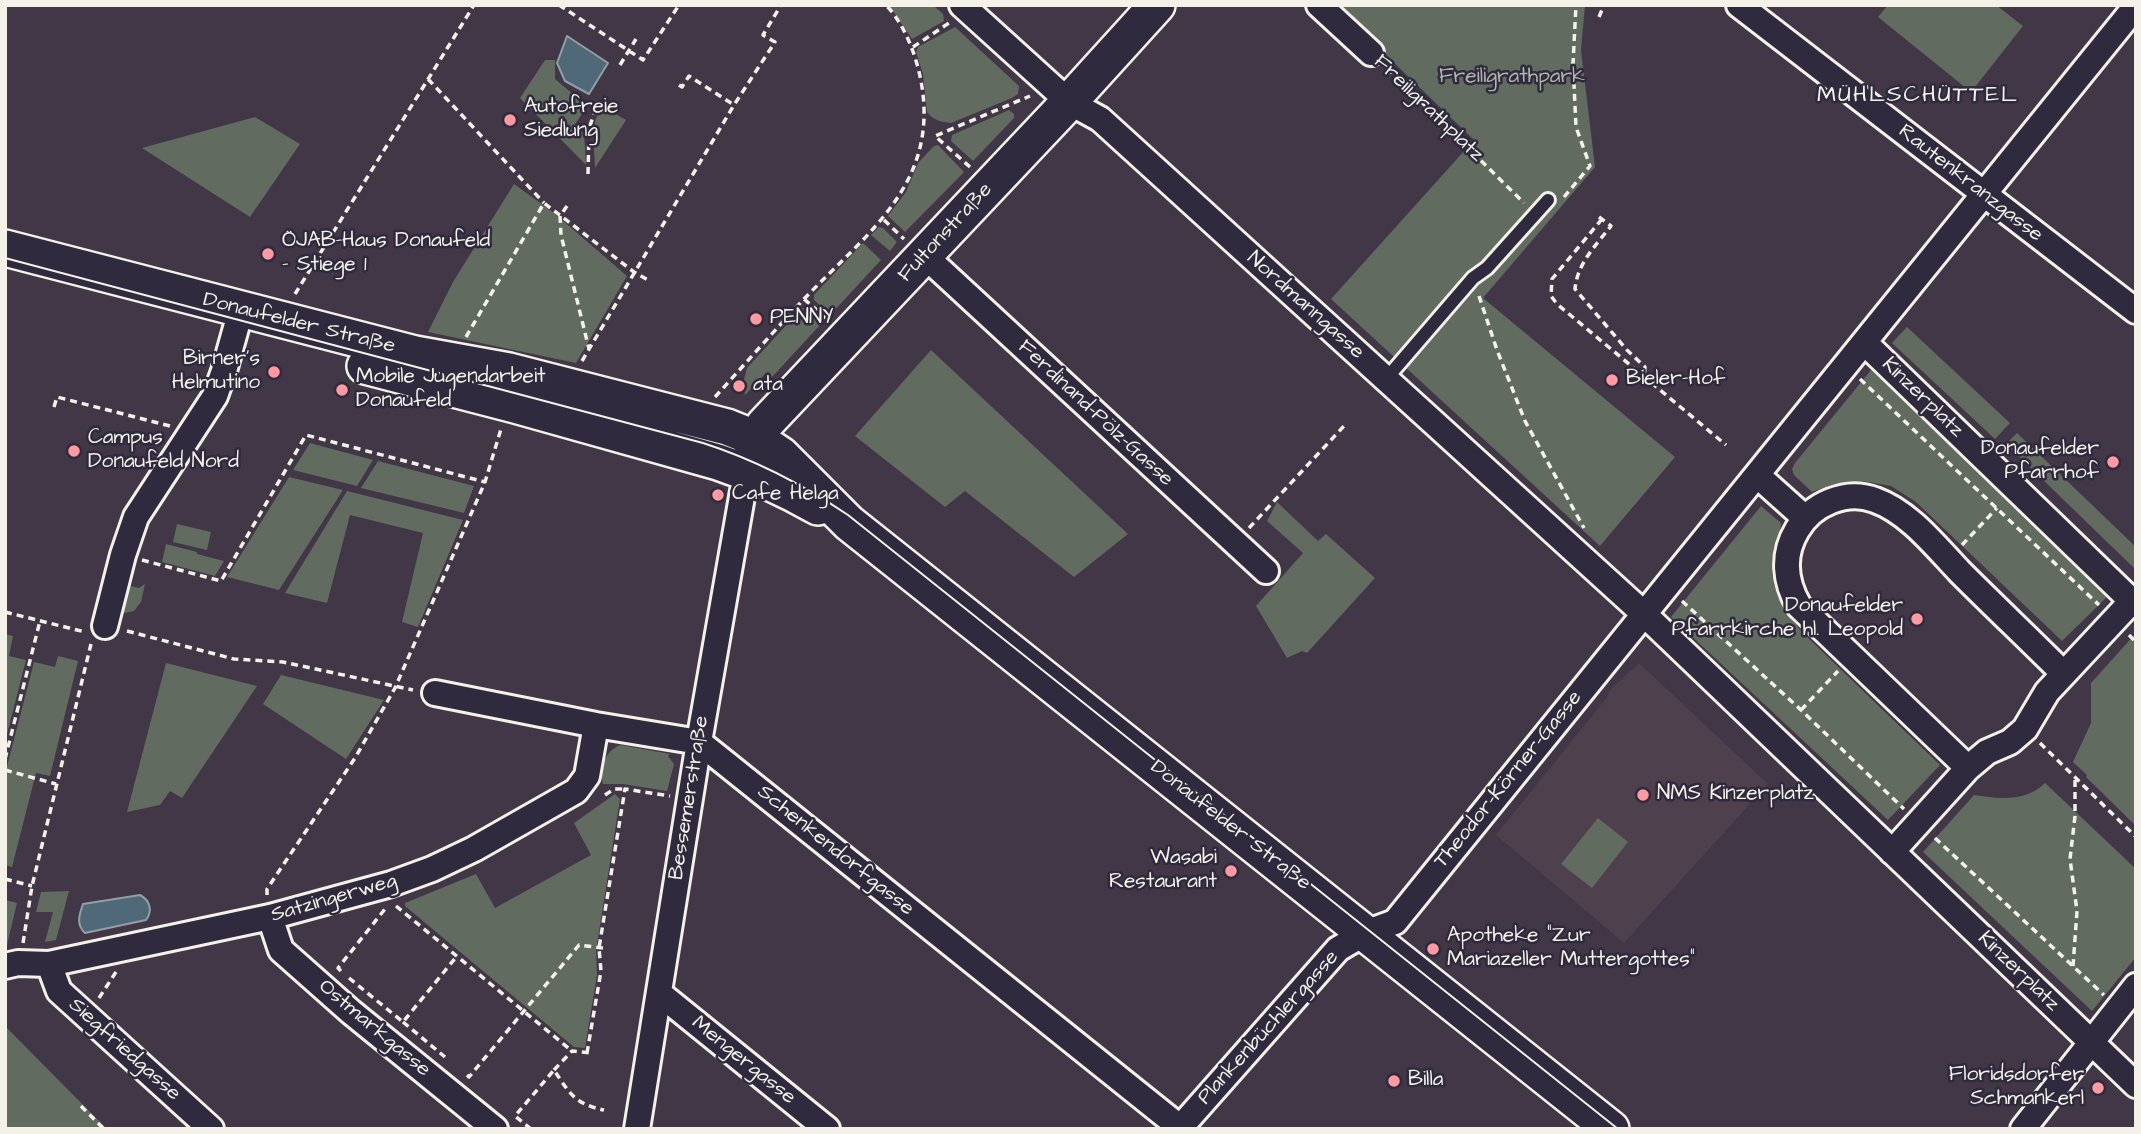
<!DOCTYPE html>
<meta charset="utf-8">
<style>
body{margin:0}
#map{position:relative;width:2141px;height:1134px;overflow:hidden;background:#413746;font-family:"Architects Daughter",sans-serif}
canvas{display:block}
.frame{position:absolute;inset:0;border:7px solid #f4f1e8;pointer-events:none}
</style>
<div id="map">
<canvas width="2141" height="1134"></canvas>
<div class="frame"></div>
</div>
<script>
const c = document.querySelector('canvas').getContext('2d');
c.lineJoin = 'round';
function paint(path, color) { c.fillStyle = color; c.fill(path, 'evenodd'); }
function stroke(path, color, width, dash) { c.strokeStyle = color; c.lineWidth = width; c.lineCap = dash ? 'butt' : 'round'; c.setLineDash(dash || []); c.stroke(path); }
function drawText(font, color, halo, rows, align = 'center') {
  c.font = font + ' "Architects Daughter",sans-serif'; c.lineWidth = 5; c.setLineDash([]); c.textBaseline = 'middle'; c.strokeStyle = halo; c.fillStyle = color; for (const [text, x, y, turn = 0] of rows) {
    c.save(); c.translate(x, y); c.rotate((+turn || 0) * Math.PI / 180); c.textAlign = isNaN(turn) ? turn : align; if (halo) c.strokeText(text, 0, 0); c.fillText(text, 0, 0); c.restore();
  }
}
paint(new Path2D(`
 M 1639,663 L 1768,784 L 1624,943 L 1496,835 L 1608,696 L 1609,691 Z`), '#4e404c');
paint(new Path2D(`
 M 889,5 L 933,5 L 943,14 L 944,21 L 912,39 Z
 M 1334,5 L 1585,5 L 1581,50 L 1595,167 L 1483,298 L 1675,457 L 1600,546 L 1331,299 L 1474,140 Z
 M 1888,5 L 1996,5 L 2023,26 L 1971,92 L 1878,17 Z
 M 955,27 L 1019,86 L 1018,94 L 1012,98 L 951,123 C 941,122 933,120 927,112 L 923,74 L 916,52 L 918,47 Z
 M 545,60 L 555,60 L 555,79 L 587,106 L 574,126 L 584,133 L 586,165 L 520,98 Z
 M 600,105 L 626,120 L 595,168 L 593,129 Z
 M 1009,110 L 1014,114 L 1014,118 L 973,161 L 951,141 L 952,135 Z
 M 255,117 L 300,144 L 250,217 L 142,148 Z
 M 938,145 L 964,172 L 905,232 L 888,216 L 906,192 L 918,163 L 934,146 Z
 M 514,184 L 554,213 L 627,276 L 576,363 L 428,332 L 453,282 Z
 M 879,227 L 883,228 L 897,242 L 890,251 L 871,235 Z
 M 863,243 L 881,260 L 832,313 L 827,312 L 814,300 L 814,295 Z
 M 802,308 L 807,309 L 821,324 L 772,377 L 766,373 L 745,395 L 743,383 L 747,368 Z
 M 1907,327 L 2010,423 L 1995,439 L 1892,343 Z
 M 931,350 L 1128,534 L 1074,577 L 965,491 L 945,507 L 855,436 Z
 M 1871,370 L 2108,596 L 2062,641 L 1916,502 L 1891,486 L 1862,481 L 1834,484 L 1812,492 L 1794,475 L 1792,469 L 1795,463 Z
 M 2017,433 L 2136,547 L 2136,570 L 2006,444 Z
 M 310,443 L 373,460 L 357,486 L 293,470 Z
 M 378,461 L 474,486 L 464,513 L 361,488 Z
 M 289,477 L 343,490 L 279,590 L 227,577 Z
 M 347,491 L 463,520 L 418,627 L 402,622 L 423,533 L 350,515 L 327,603 L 285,593 Z
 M 1277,502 L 1318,541 L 1326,534 L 1375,578 L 1307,653 L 1302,651 L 1287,658 L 1256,606 L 1303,553 L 1267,521 Z
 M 1761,506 L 1781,523 C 1781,532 1775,541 1774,550 C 1767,584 1781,607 1803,633 L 1940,765 L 1888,820 L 1671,617 Z
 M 177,524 L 211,532 L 207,550 L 173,542 Z
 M 166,544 L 197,552 L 197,554 L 224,561 L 215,576 L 162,562 Z
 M 145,584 L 141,602 L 134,611 L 119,614 L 126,585 L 139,588 Z
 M 2136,633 L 2136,826 L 2086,777 L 2087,775 L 2073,762 L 2091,723 L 2091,683 Z
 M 5,634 L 13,636 L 9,656 L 26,660 L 5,742 Z
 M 58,656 L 78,661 L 50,776 L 36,773 L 12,867 L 5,865 L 5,774 L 34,662 L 55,667 Z
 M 166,663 L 257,686 L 182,798 L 170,791 L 160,805 L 127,812 Z
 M 281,675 L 384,700 L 346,759 L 263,704 Z
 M 621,745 L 670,754 L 668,756 L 674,764 L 667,791 L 623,784 L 603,784 C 599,769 605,750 621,745 Z
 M 2045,783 L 2136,869 L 2136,957 L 2092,1011 L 1923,852 L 1974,795 C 1999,799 2026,802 2045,783 Z
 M 615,794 L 620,799 L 596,951 L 597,975 L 585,1048 L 574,1047 L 405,906 L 405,903 L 476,874 L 495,908 L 591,855 L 574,823 Z
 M 1598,818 L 1628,842 L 1592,888 L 1561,864 Z
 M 69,891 L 56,940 L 45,942 L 53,912 L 36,912 L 41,892 Z
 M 5,900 L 17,903 L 7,945 L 5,944 Z
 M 5,1026 L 107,1129 L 5,1129 Z`), '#626b5f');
const water = new Path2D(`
 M 567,36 L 608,63 L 589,94 L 565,81 L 557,63 Z
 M 140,895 C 150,900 153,911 146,920 L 85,933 C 76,925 79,915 83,904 Z`);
paint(water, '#506978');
stroke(water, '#929fa5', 2);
const lane = new Path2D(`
 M 1386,379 L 1473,278 L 1487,268 L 1548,200`);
const street = new Path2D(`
 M 962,5 L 1069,102 L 1100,119 L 1643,613 L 2136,1085
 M 1319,5 L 1371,53
 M 1739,5 L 2136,311
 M 925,256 L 1266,571
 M 1865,343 L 2136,605
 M 1757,475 L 1805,518
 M 105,626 L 123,555 L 136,517 L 215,396 L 224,371 L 241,310
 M 435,693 L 596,725 L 699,742 L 1182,1129
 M 1968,768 L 1799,606 C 1785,582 1782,555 1797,530 C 1812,504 1846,489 1875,500 C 1909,512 1936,547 1960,572 C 1994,606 2029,639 2063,673
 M 1892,852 L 1968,768 L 1987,752 L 2010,742 L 2025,729 L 2047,692 L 2132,601
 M 270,917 L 281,950 L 351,1012 L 495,1129
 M 49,964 L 59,991 L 211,1129
 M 5,966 L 18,963 L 49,964 L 270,917 L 391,884 L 432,869 L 474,849 L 576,791 L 587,776 L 596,725
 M 659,993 L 827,1129
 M 637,1129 L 699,742 L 747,468
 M 1179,1129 L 1338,949 L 1365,933 L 1395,922 L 2136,6
 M 2023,1129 L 2136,986`);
const secondary = new Path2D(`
 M 5,248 L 415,354 L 509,371 L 727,427 L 757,439 L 781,455 L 849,523 L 1611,1129
 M 365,366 L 515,405 L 718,462 C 754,474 786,489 818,507
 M 749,461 L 764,425 L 1069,102 L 1157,5`);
stroke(lane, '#f4f1e8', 18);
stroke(street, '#f4f1e8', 30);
stroke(secondary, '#f4f1e8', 40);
stroke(new Path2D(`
 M 559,5 L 643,60 L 679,5
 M 1599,17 L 1604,5
 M 913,47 L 949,23
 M 620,65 L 636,39
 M 1387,68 L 1524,203
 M 428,79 L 544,203
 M 679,85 L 682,87 L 689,76 L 734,105
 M 970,167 L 935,136 L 1030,96
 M 588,174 L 589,129 L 598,101
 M 1564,197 L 1590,166 L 1576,127 L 1573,64 L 1576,5
 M 567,206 L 560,216 L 561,235 L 589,349
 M 1599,217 L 1611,226 C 1596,245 1577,264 1575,289 L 1627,350 L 1645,367 L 1644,377
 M 1602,219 L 1552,279 L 1551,296 L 1557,304 L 1726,445
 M 884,220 L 904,239
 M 295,294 L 474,5
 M 1479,296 L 1497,350 L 1525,421 L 1584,528
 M 804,299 L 826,318
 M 466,337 L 544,203 L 634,272 L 648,280
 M 582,361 L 734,105 L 775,42 L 763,35 L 781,5
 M 1860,379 L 2099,605
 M 715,397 C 745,364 774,331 804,299 C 867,233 940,184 921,81 C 916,55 905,25 886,5
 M 54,407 L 57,397 L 170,426
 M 1249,528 L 1344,426
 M 1962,545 L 1997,508
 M 142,560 L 221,581 L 306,435 L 485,482
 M 1682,601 L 1801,710 L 1904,809
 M 5,612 L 85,632
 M 127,631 L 234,659 L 283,662 L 413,690
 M 2129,635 L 2136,642
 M 1801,710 L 1838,671
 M 2040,743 L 2136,837
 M 5,759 L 40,621
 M 5,770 L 56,784
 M 605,795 L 614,789 L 625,789
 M 1935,838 L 2104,995
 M 5,879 L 32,886
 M 267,895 L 267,889 L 355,758 L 395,688 L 485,482 L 501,429
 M 396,906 L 572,1051
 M 23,943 L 32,886 L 91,644
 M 2073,966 L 2077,911 L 2070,859 L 2075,816 L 2075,778
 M 341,971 L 338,968 L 385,909
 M 349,978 L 403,1022 L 457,956
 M 99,998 L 116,972
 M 403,1022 L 445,1057
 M 587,1053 L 601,971 L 599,948 L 625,789 L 670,796
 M 554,1070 L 572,1051 L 592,1053
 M 467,1075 L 469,1077 L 579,945 L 603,948
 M 81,1106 L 104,1129
 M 531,1129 L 515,1116 L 554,1070 C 570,1094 575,1104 604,1110`), '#f4f1e8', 3.5, [7, 5]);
stroke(lane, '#2f2a3d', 12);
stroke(street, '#2f2a3d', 24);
stroke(secondary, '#2f2a3d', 35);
stroke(new Path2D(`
 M 5,258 L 703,443 C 756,460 802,484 848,515 L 1618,1129`), '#f4f1e8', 2);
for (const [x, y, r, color] of [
 [510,120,7,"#ff9aa2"],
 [268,254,7,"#ff9aa2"],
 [756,319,7,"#ff9aa2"],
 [274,372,7,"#ff9aa2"],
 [1612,380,7,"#ff9aa2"],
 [739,386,7,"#ff9aa2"],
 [342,390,7,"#ff9aa2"],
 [74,451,7,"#ff9aa2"],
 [2113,462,7,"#ff9aa2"],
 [718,495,7,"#ff9aa2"],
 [1917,619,7,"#ff9aa2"],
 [1643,795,7,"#ff9aa2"],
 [1231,871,7,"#ff9aa2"],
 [1433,949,7,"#ff9aa2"],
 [1394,1081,7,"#ff9aa2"],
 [2098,1088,7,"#ff9aa2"]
]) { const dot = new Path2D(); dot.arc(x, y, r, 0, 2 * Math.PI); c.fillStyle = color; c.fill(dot); stroke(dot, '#2f2a3d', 2.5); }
drawText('21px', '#b2b5aa', '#2f2a3d', [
 ["Freiligrathpark",1512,78]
]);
drawText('21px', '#f4f1e8', '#2f2a3d', [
 ["Autofreie",524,108],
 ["Siedlung",524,132],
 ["ÖJAB-Haus Donaufeld",282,242],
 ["- Stiege 1",282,266],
 ["PENNY",770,319],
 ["Birner's",260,360,"right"],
 ["Helmutino",260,384,"right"],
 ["Mobile Jugendarbeit",356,378],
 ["Donaufeld",356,402],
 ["Bieler-Hof",1626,380],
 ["ata",753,386],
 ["Campus",88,439],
 ["Donaufeld Nord",88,463],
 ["Donaufelder",2099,450,"right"],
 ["Pfarrhof",2099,474,"right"],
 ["Cafe Helga",732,495],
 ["Donaufelder",1903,607,"right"],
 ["Pfarrkirche hl. Leopold",1903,631,"right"],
 ["NMS Kinzerplatz",1657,795],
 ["Wasabi",1217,859,"right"],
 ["Restaurant",1217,883,"right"],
 ["Apotheke \"Zur",1447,937],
 ["Mariazeller Muttergottes\"",1447,961],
 ["Floridsdorfer",2084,1076,"right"],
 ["Schmankerl",2084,1100,"right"],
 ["Billa",1408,1081]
], 'left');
drawText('21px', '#f4f1e8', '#2f2a3d', [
 ["Freiligrathplatz",1428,109,44],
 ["Rautenkranzgasse",1970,184,38],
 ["Fultonstraße",946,233,-47],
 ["Nordmanngasse",1305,306,42],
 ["Donaufelder Straße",299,324,14],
 ["Kinzerplatz",1922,398,44],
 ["Ferdinand-Pölz-Gasse",1095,414,43],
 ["Theodor-Körner-Gasse",1509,780,-51],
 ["Bessemerstraße",690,798,-81],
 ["Donaufelder Straße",1230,826,38],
 ["Schenkendorfgasse",835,851,39],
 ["Satzingerweg",334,899,-16],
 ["Kinzerplatz",2018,972,44],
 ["Plankenbüchlergasse",1269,1028,-48],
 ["Ostmarkgasse",374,1029,40],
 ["Siegfriedgasse",124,1050,42],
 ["Mengergasse",743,1061,39]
]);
c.letterSpacing = '2px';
drawText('23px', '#f4f1e8', '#2f2a3d', [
 ["MÜHLSCHÜTTEL",1918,96]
]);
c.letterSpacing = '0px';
</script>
